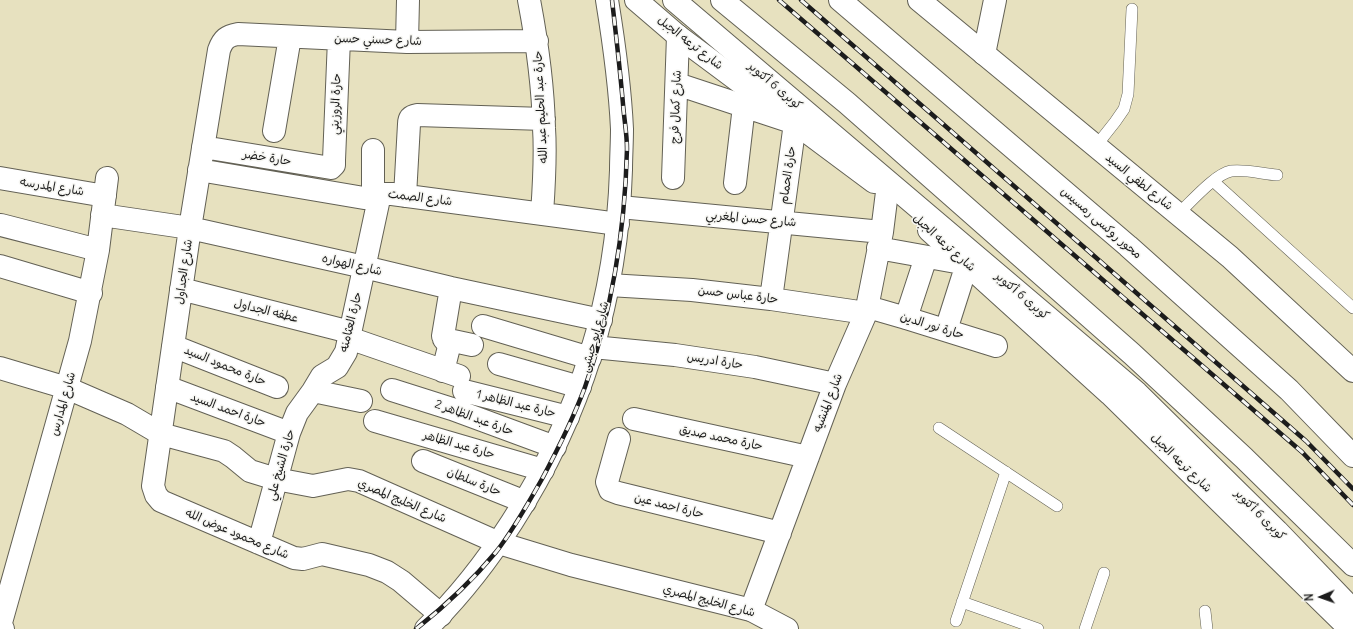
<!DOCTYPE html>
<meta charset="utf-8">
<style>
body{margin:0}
#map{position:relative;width:1353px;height:629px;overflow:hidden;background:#e7e1bf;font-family:Delius,sans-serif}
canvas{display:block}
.north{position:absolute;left:1301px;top:577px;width:40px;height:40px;-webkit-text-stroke:3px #f6f6f2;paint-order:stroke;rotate:268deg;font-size:11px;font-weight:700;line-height:16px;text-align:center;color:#1c1c1c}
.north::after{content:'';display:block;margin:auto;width:14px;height:18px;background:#1c1c1c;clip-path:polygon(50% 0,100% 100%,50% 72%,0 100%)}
</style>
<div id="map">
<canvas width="1353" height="629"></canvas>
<div class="north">N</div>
</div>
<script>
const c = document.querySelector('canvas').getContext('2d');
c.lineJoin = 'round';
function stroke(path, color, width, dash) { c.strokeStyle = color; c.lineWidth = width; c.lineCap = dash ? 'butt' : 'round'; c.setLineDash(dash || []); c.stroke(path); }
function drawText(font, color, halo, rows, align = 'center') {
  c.font = font + ' Delius,"Playpen Sans Arabic",sans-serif'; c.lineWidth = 3; c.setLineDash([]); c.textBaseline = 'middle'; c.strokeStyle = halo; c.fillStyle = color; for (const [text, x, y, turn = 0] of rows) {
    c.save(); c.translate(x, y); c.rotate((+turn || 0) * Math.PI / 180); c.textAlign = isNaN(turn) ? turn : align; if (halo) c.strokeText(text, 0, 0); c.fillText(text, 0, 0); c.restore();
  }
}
const service = new Path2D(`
 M 1096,146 L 1115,122 L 1124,109 L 1128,94 L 1132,9
 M 1213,181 L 1353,308
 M 1178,214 C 1191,202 1215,174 1231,171 C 1245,169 1263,174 1277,175
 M 939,428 L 1057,506
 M 962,602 L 1038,629
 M 1205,611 L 1207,629
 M 956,621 L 1006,472
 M 1085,629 L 1104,573`);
const minor = new Path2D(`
 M 529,0 C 537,42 543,85 544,128 C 546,157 544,185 542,214
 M 407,42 L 408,0
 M 984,54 L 995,0
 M 677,84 L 795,123 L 771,299
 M 274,131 L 290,37
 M 203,147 L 331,168 L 334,165 L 334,160 L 339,39
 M 199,170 L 364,198 L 380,194 L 392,194 L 618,224
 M 0,178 L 105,196
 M 673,178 L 678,36
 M 735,183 L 744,106
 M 373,196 L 373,150
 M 405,196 L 409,124 C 409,118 411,116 417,115 L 544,119
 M 620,207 L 882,232
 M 102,215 L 190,228 L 364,267 L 451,288 L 601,320
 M 1,225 L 98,250
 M 878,248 L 967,264 L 946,330
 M 0,266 L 91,293
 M 609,285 L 692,290 L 771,299 L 866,313
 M 181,289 L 350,332
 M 868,307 L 906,318 L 996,346
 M 906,318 L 926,257
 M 483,326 L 590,358
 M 349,338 L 459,376
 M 444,339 L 472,345
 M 173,346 L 277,387
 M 593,347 L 675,355 L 755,367 L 835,384
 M 499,364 L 580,387
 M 0,368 L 67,388 L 127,414 L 161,434 L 224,451 L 233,457 L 250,471 L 276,479 L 313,486 L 348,479 L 359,481 L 499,543
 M 443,371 L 449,347 L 443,336 L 451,288
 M 167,387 L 289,433
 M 392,390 L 452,409 L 555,447
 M 313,391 L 361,401
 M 464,391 L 568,417
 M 634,419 L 808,457
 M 375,421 L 543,470
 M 619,439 L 607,482 L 610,490 L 618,493 L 780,533
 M 423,461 L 525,502
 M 259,543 L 289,433 L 297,413 L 313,391 L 322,376 L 337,367 L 346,352 L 380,194
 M 751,610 L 835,384 L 866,313 L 882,232 L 887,192
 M 441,615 L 401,581 L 387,572 L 369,565 L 322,554 L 303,559 L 294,558 L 161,501 L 156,495 L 153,486 L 190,228 L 219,50 C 223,39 227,36 238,34 L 407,42 L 537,41
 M 0,626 L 80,341 L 98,250 L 107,178`);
const tertiary = new Path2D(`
 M 499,543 L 571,565 L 751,610 L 787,629
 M 426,629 C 459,597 487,561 512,522 C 581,415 617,298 621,170 C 621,157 622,143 622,129 C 620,86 614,43 607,0`);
const secondary = new Path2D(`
 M 636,0 L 678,36 L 874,182
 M 929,230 L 1110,394 L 1350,629`);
const primary = new Path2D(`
 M 840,0 L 1128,246 L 1289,390 L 1353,456
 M 919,0 L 1230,257 L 1353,371
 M 0,628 L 3,629`);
const motorway = new Path2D(`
 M 674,0 L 1137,393 L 1277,531 L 1353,610
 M 722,0 L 847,103 L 1132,354 L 1244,458 L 1353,565`);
stroke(service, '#636155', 12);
stroke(minor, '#636155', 24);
stroke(tertiary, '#636155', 24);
stroke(secondary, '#636155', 24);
stroke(primary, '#636155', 24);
stroke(motorway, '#636155', 24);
stroke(service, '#fff', 11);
stroke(minor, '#fff', 22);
stroke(tertiary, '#fff', 22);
stroke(secondary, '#fff', 22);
stroke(primary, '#fff', 22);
stroke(motorway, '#fff', 22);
const rail = new Path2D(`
 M 779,0 L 1302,452 L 1353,505
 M 801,0 L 1306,441 L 1353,489
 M 416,629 C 445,606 472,581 496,552 C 512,532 529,502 542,479 C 558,449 573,419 585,387 C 612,311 625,230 627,149 C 627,134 624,118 623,104 C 620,69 616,35 612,0`);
stroke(rail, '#1c1c1c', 4.5);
stroke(rail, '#f6f6f2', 3, [9]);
drawText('12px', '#1c1c1c', '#f6f6f2', [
 ["شارع حسني حسن",378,40,2],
 ["شارع ترعه الجبل",690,43,38],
 ["كوبرى 6 أكتوبر",775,86,40],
 ["حارة الروزيني",336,104,-88],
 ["حارة عبد الحليم عبد الله",541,107,-93],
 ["شارع كمال فرج",676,107,-88],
 ["حارة خضر",267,158,9],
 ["حارة الحمام",788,175,-82],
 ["شارع لطفي السيد",1139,182,39],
 ["شارع المدرسه",52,187,9],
 ["شارع الصمت",420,198,7],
 ["شارع حسن المغربي",751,219,5],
 ["محور روكسى رمسيس",1101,223,41],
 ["شارع ترعه الجبل",944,243,42],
 ["شارع الهواره",352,265,13],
 ["شارع الجداول",184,272,-82],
 ["حارة عباس حسن",738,295,7],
 ["كوبرى 6 أكتوبر",1022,296,40],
 ["عطفه الجداول",266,311,14],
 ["حارة العثامنه",351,322,-76],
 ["حارة نور الدين",932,326,17],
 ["شارع ابو حبشى",595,337,-74],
 ["حارة ادريس",715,361,9],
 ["حارة محمود السيد",225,366,22],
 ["شارع المنشيه",828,403,-69],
 ["شارع المدارس",63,404,-74],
 ["حارة عبد الظاهر 1",516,404,14],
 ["حارة احمد السيد",228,410,20],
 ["حارة عبد الظاهر 2",474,418,20],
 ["حارة محمد صديق",721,438,12],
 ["حارة عبد الظاهر",459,445,16],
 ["شارع ترعه الجبل",1181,463,44],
 ["حارة الشيخ علي",281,465,-74],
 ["حارة سلطان",474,482,22],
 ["شارع الخليج المصري",402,501,23],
 ["حارة احمد عين",669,506,14],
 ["كوبرى 6 أكتوبر",1260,515,45],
 ["شارع محمود عوض الله",237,534,23],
 ["شارع الخليج المصري",709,601,15]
]);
</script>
